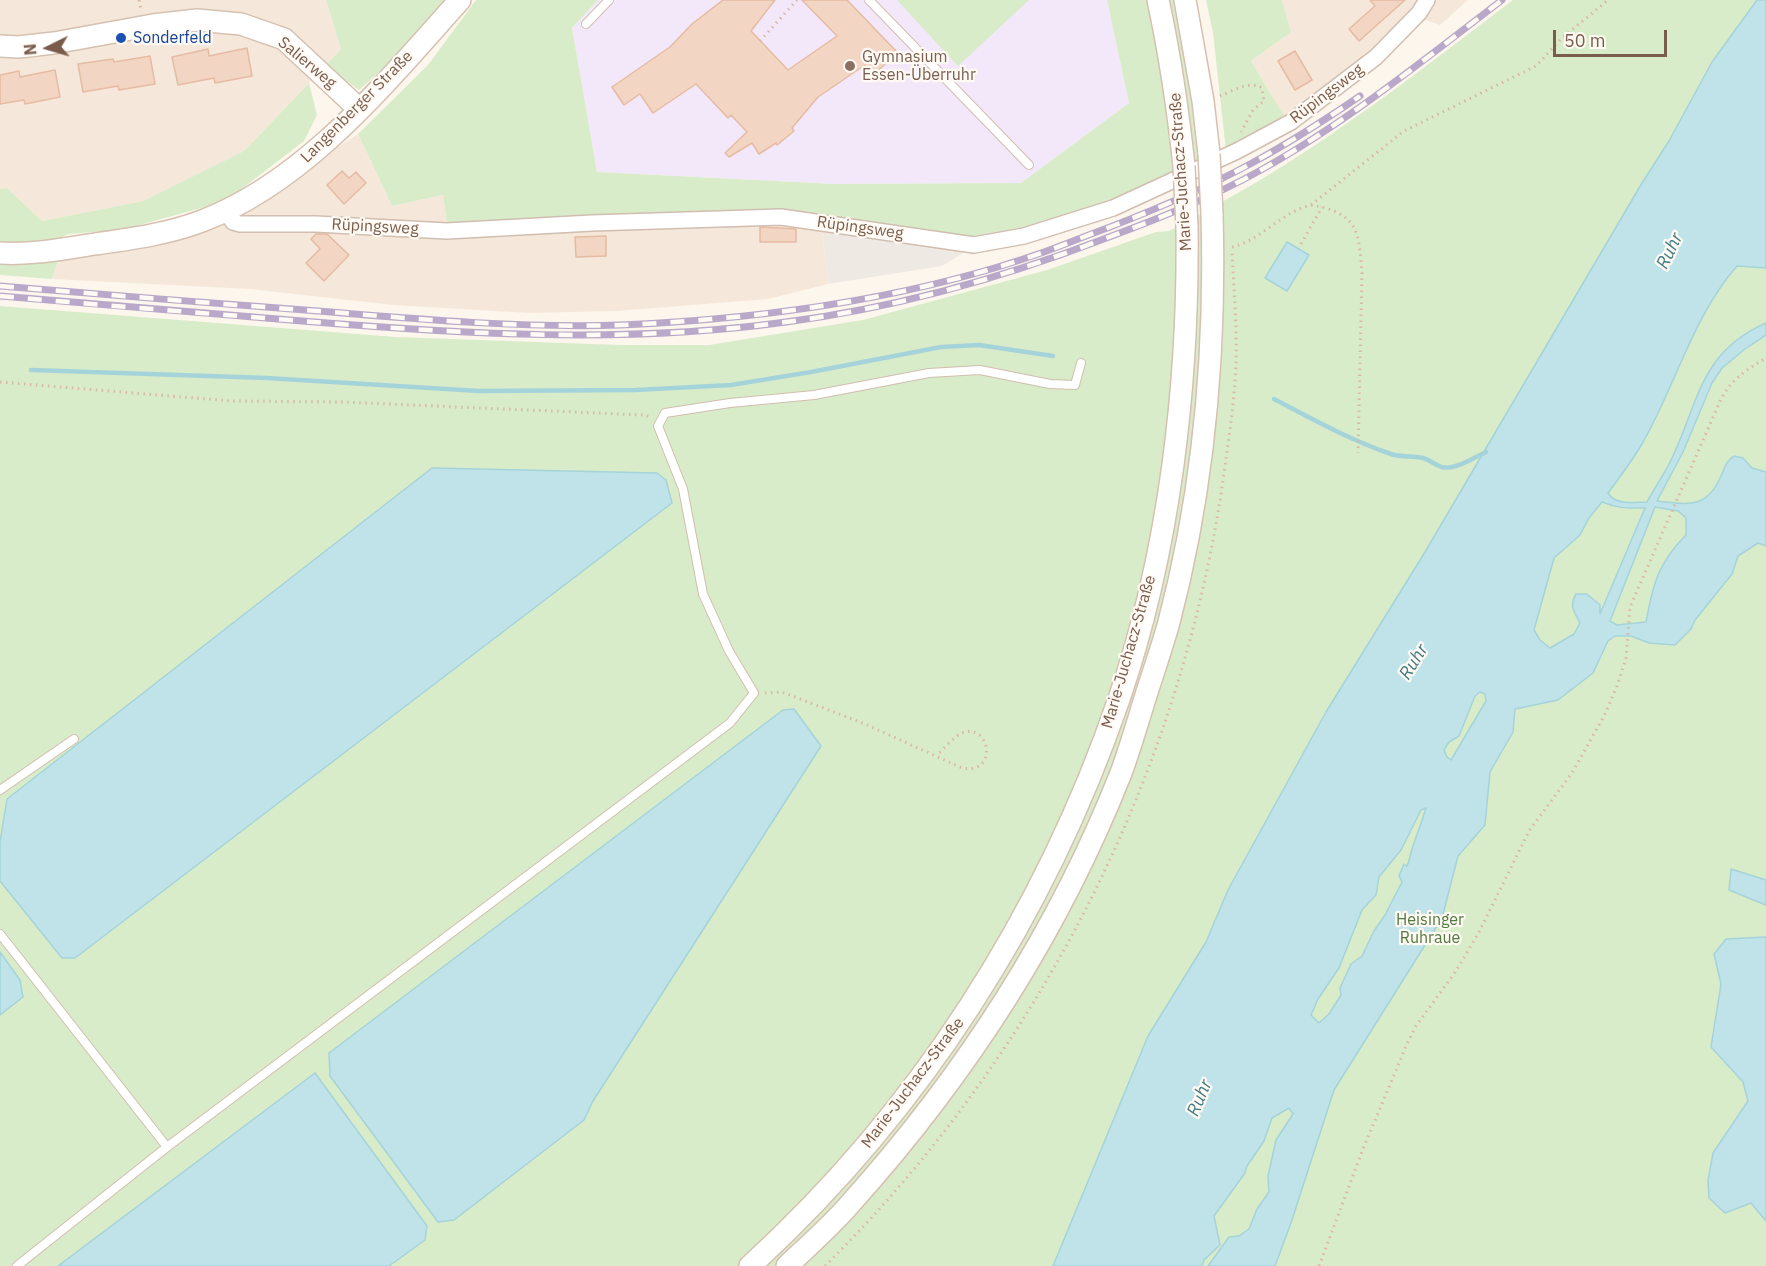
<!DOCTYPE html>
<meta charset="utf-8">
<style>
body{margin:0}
#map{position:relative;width:1766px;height:1266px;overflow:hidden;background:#fdf6ec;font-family:"IBM Plex Sans",sans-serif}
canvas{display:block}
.north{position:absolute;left:18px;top:18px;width:60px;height:60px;-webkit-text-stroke:4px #fffaf3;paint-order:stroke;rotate:265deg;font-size:16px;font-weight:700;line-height:24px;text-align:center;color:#7a5c4d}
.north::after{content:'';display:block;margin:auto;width:21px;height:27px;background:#7a5c4d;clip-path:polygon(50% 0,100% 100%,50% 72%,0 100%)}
.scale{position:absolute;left:1553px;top:30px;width:114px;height:27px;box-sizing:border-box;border:3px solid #7a5c4d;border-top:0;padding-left:8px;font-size:18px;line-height:21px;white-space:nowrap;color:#7a5c4d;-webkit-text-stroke:4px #fffaf3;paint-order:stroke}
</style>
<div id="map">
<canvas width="1766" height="1266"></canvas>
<div class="north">N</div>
<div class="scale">50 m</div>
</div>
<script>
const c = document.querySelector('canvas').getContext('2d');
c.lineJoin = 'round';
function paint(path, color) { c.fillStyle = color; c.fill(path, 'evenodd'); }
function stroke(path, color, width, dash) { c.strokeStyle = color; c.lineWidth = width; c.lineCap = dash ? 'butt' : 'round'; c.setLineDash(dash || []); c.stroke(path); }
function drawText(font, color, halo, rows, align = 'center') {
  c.font = font + ' "IBM Plex Sans",sans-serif'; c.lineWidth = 4.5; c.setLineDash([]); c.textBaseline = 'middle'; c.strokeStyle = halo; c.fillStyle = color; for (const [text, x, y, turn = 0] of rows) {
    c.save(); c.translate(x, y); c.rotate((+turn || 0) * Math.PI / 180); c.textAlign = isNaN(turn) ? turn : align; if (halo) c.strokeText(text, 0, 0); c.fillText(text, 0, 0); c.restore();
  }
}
paint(new Path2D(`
 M 0,0 L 326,0 L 341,49 L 244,151 L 143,201 L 42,221 L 7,188 L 0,189 Z
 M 1282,0 L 1468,0 L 1440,25 L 1420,18 L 1286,119 L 1251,61 L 1291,32 Z
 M 358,134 L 392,206 L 443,195 L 447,224 L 782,221 L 822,229 L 828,284 L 768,299 L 617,311 L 529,313 L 393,305 L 250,289 L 52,279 L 60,254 L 122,245 L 310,165 Z`), '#f5e8da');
paint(new Path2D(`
 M 822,229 L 968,250 L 942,266 L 828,284 Z`), '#efe9e4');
paint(new Path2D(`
 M 598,0 L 1107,0 L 1129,103 L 1021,183 L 835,184 L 597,172 L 572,28 Z`), '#f3e8fa');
paint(new Path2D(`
 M 326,0 L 449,0 L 426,31 L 359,90 L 325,66 L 341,49 Z
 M 476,0 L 598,0 L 572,28 L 597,172 L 835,184 L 1021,183 L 1129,103 L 1107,0 L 1154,0 L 1177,177 L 1024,233 L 974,241 L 805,216 L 447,224 L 443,195 L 392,206 L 358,134 L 428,65 Z
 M 897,0 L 1029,0 L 958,66 Z
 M 1167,0 L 1175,0 L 1183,38 L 1200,158 L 1192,164 Z
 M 1206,0 L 1282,0 L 1291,32 L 1251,61 L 1286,119 L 1226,151 L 1213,33 Z
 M 1513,0 L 1766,0 L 1766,1266 L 0,1266 L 0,306 L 396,337 L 620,345 L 709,345 L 863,320 L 1047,270 L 1156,232 L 1169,231 C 1198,215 1228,199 1257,182 C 1347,128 1430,63 1513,0 Z
 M 309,83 L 317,115 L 304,141 L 226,201 L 125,229 L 69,234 L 40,246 L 0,247 L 0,189 L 7,188 L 42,221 L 143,201 L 244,151 Z
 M 60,254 L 52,279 L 0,275 L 0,256 Z`), '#d8ecc9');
const water = new Path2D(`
 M 1757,0 L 1766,0 L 1766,268 L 1737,266 C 1693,316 1675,387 1642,444 C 1632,461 1620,477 1608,493 C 1616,506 1634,502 1647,502 C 1655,487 1665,473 1672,458 C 1699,401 1700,352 1766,323 L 1766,335 L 1745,349 L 1722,368 L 1712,383 L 1683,452 L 1657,501 C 1688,504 1706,510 1721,476 C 1725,467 1726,461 1734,456 L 1743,458 L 1752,468 L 1766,472 L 1766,546 L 1758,543 L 1738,556 L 1732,574 L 1695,620 L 1691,629 L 1675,645 L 1649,643 L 1631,636 L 1615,636 L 1608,641 L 1593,673 L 1558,700 L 1515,709 L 1513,732 L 1490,772 L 1485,825 L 1458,856 L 1442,918 L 1334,1090 L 1291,1223 L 1275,1266 L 1208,1266 L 1229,1237 L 1239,1236 L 1249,1229 L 1257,1209 L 1269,1192 L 1268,1176 L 1276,1140 L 1293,1114 L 1289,1108 L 1272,1118 L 1264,1141 L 1247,1166 L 1245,1173 L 1214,1216 L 1220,1245 L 1204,1260 L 1202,1266 L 1053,1266 L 1148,1036 L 1206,942 L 1228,890 L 1326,712 L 1425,552 L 1642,183 L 1669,141 L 1712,62 ZM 1602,502 C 1618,509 1629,508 1645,508 L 1600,614 L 1600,605 L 1587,594 L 1576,594 C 1569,606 1574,612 1580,623 L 1574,634 L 1550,648 L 1540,640 L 1534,630 L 1554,558 L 1580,535 L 1589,518 ZM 1655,507 L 1678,511 L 1686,518 L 1686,535 C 1658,563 1653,584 1646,622 L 1617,625 L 1610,621 ZM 1480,692 L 1485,694 L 1486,701 L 1451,760 L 1447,757 L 1444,750 L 1449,742 L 1459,736 L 1475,696 ZM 1426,808 C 1422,821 1417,834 1413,846 C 1410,853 1410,860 1407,866 L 1404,864 L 1399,876 L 1402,882 L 1385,915 L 1374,931 L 1362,956 L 1351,964 L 1340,988 L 1341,995 L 1329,1014 L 1319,1023 L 1311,1015 L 1318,999 L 1339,968 L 1362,910 L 1376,895 L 1379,877 L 1401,850 L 1421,810 Z
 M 1287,242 L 1309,255 L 1287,291 L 1265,278 Z
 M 432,468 L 657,473 L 666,480 L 672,503 L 75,958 L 62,958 L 0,881 L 0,842 L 7,799 Z
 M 794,709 L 821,746 L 593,1101 L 584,1120 L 454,1220 L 438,1222 L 330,1076 L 329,1053 L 783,710 Z
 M 1731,869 L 1766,880 L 1766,905 L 1729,890 Z
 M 1766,937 L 1766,1221 L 1751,1203 L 1725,1213 L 1709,1198 L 1708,1180 L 1713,1153 L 1748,1101 L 1743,1082 L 1711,1047 L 1721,984 L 1714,954 L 1726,939 Z
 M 0,952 L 20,980 L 23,997 L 0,1015 Z
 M 315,1073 L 427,1226 L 425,1240 L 389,1266 L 58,1266 Z`);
paint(water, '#bfe3e8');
stroke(water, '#a5d3da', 1.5);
stroke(new Path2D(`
 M 31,370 L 267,378 L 479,391 L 636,390 L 731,385 L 811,372 L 941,347 L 979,345 L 1053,356
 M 1274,399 C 1312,419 1350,440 1391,454 C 1402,458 1412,455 1423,458 C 1434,461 1438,470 1452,467 C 1464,465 1475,457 1486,452`), '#a5d3da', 4.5);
const building = new Path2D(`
 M 723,0 L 775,0 L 751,31 L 788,70 L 837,36 L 802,0 L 847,0 L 897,52 L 874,75 L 865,65 L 818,97 L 792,128 L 794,131 L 777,145 L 776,143 L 759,154 L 752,143 L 729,157 L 725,153 L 747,132 L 731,115 L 728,118 L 696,84 L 653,113 L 640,94 L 624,105 L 612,87 L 670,47 L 692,24 Z
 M 1370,0 L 1405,0 L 1359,41 L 1349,29 L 1375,6 Z
 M 247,48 L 252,76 L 215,83 L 214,78 L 178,85 L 172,57 L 208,49 L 209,56 Z
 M 1295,51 L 1312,80 L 1295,90 L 1278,61 Z
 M 150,56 L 155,84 L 119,90 L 118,86 L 83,92 L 78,64 L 113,59 L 114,62 Z
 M 55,70 L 60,97 L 25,104 L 24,100 L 0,104 L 0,75 L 19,71 L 20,77 Z
 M 342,171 L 349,178 L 356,172 L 366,183 L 344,204 L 327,185 Z
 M 760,227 L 796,229 L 796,242 L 760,242 Z
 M 316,234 L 327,234 L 349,255 L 324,281 L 306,263 L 320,249 L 311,239 Z
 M 606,236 L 606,256 L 576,257 L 575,237 Z`);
paint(building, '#f3d5c3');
stroke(building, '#e6bba3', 1.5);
const lane = new Path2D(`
 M 869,0 L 1029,165
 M 586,24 L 609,0
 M 0,790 L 74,739
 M 0,934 L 167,1147 L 730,723 L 754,693 L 729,651 L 703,594 L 683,489 L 658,426 L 665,413 L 730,403 L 814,395 L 929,373 L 980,370 L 1050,384 L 1075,385 L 1081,363
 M 17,1266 L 167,1147`);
const street = new Path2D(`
 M 225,211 L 233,222 L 240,224 L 316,224 L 447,231 L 592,223 L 781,217 L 974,245 L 1024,236 L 1113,208 L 1237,151 L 1291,122 L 1376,57 L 1419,13 L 1427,0`);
const secondary = new Path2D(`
 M 1158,0 C 1170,55 1178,110 1184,166
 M 1185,0 L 1203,101 L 1209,154
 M 0,46 L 18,47 L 54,43 L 153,25 L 197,20 L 241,24 L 284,39 L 359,109
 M 0,253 C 32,255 64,249 95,244 C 131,239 168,234 202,221 C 307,181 387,81 460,0
 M 750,1266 C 919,1112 1045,915 1119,699 C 1170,550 1189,383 1187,226
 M 787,1266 C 808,1246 831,1226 850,1204 C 964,1077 1058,932 1121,773 C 1131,746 1139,717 1148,689 C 1155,667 1163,644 1169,622 C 1204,489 1216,350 1212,214`);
stroke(lane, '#d1beb0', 10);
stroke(street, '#d1beb0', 18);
stroke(secondary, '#d6c0b0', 24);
stroke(new Path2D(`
 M 139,0 L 141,9
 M 760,41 L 797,0
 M 1220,96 C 1232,91 1250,80 1262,88 L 1264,101 L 1253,110 L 1241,132
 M 1311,205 C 1358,213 1359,231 1362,274 L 1358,453
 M 1301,244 L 1322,207
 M 1232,247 C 1262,240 1281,212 1311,205 L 1404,131 L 1536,66 L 1561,39 L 1608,0
 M 0,382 L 231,401 L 342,402 L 643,415 L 651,417
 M 765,693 L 782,692 L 865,724 L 962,768 C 999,775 990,722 962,733 C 953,737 945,748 937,755
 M 825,1266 C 1034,1059 1176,785 1221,494 C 1227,451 1234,408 1236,365 C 1237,327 1234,289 1232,252
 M 1319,1266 L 1363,1149 L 1407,1044 L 1416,1026 L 1456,971 L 1479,932 L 1529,831 L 1572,773 L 1604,716 L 1617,686 L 1626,658 L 1630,607 L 1721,399 C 1732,379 1746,370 1766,358`), '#d9b8a5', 3, [1.5, 4.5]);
stroke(lane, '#fff', 8);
stroke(street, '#fff', 15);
stroke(secondary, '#fff', 21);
const rail = new Path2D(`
 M 0,286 C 110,295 221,304 331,312 C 427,320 525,328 621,325 C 762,319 910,299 1044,252 C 1066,244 1088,235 1110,227 C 1159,208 1206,188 1252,163 C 1289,143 1325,120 1360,96
 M 0,296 C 100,305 201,313 302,321 C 462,334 626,344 786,322 C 894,308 999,279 1101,240 C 1155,220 1211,198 1261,170 C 1347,122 1424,60 1502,0`);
stroke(rail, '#b9a8c9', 7);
stroke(rail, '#fffaf3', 4.5, [14]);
const secondaryBridge = new Path2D(`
 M 1209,154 L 1212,214
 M 1184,166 L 1187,226`);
stroke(secondaryBridge, '#d6c0b0', 24, []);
stroke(secondaryBridge, '#fff', 21);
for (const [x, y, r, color] of [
 [121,38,6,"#1a4fb4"],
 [850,66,6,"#8d6e63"]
]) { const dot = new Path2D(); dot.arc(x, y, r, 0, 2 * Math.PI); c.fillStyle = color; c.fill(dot); stroke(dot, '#fffaf3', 2); }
drawText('16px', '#164399', '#fffaf3', [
 ["Sonderfeld",133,38]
], 'left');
drawText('16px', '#785e54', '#fffaf3', [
 ["Gymnasium",862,57],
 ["Essen-Überruhr",862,75]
], 'left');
drawText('16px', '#7a5c4d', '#fffaf3', [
 ["Salierweg",307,63,40],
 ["Rüpingsweg",1327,94,-37],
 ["Langenberger Straße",357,107,-45],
 ["Marie-Juchacz-Straße",1181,172,-94],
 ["Rüpingsweg",375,227,3],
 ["Rüpingsweg",860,228,8],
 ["Marie-Juchacz-Straße",1129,652,-74],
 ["Marie-Juchacz-Straße",913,1083,-53]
]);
drawText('16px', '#537a41', '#fffaf3', [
 ["Heisinger",1430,920],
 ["Ruhraue",1430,938]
]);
drawText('italic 18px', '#437c86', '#fffaf3', [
 ["Ruhr",1670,251,-64],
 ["Ruhr",1414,662,-58],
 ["Ruhr",1200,1098,-67]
]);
</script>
